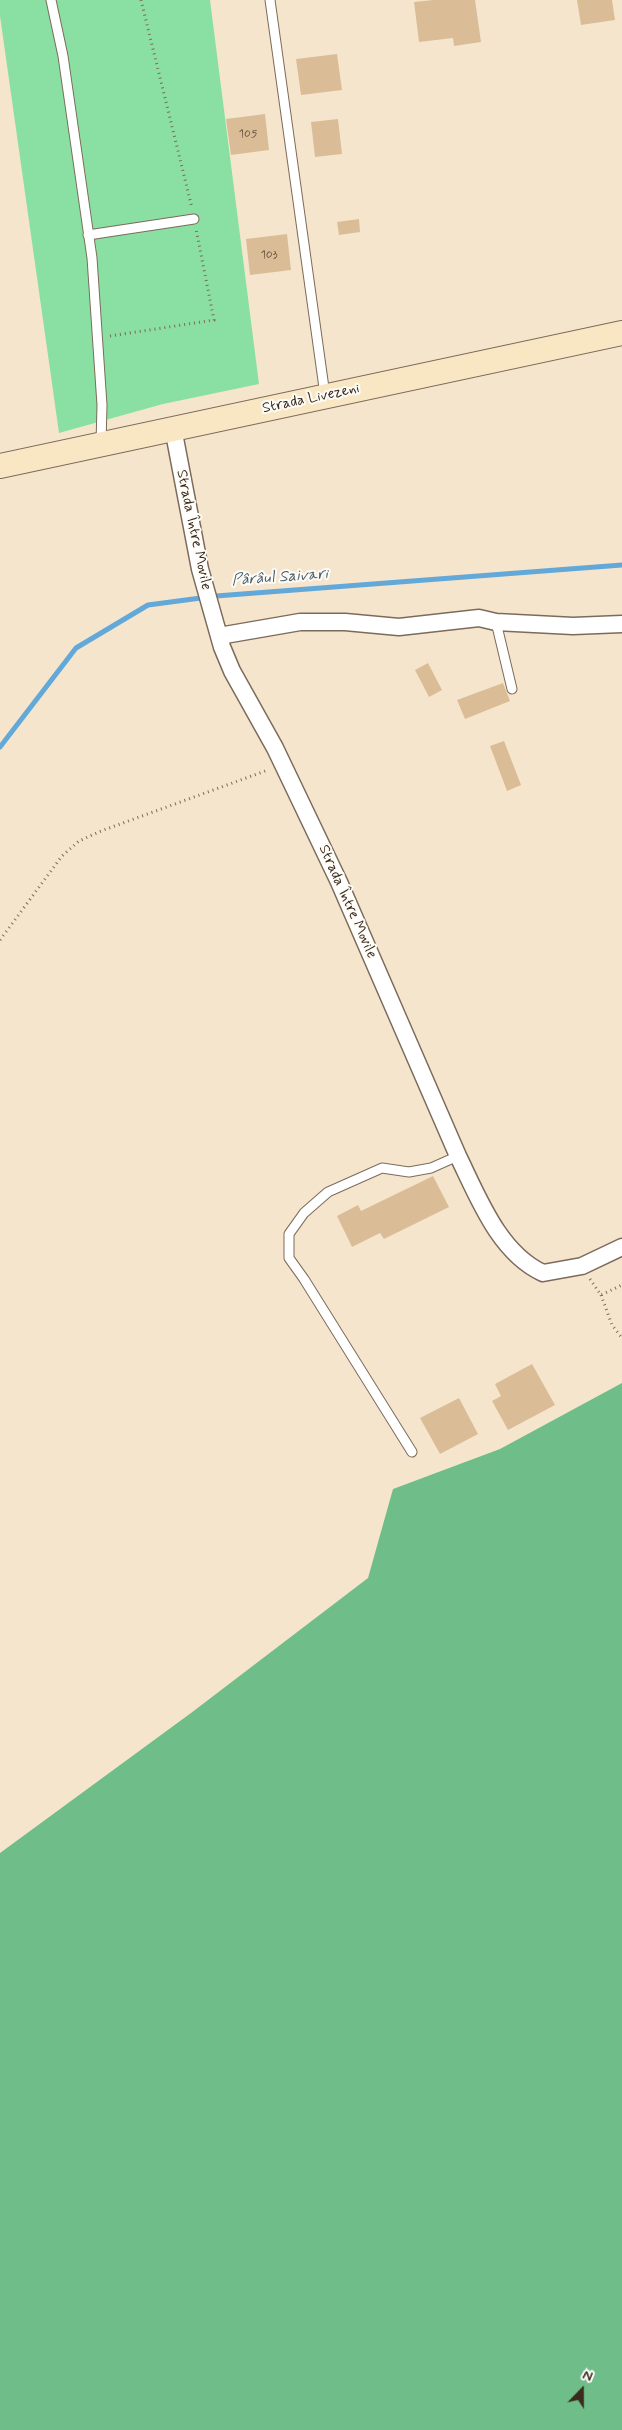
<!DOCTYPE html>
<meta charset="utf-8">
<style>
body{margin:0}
#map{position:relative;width:622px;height:2430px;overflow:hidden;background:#f6e5cd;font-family:Mynerve,sans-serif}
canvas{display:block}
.north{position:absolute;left:557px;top:2365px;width:50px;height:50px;-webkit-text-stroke:4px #fdfcf7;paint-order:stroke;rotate:22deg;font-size:14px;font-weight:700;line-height:20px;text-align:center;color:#3b2a1e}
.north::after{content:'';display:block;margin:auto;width:18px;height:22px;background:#3b2a1e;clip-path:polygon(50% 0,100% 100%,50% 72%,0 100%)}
</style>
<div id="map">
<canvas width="622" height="2430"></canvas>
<div class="north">N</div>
</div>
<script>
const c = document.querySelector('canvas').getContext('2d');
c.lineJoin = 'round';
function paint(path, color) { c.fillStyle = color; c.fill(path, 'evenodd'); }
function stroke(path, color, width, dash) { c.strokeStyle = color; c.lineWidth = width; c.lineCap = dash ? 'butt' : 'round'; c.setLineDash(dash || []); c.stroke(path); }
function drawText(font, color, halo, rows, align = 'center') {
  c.font = font + ' Mynerve,sans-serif'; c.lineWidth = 4; c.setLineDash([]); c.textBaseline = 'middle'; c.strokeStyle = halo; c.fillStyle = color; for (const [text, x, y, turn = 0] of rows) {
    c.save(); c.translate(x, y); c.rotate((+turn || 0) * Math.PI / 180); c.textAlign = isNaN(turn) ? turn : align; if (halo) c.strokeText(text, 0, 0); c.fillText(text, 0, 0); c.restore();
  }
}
paint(new Path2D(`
 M 0,0 L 210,0 L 259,384 L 163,404 L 59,433 L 0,16 Z`), '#8ae0a3');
paint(new Path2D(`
 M 622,1383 L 622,2430 L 0,2430 L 0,1853 L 191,1713 L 368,1578 L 393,1489 L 500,1449 Z`), '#6fbe89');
stroke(new Path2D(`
 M 0,747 L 76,648 L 148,605 L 216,596 L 622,565`), '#62a8d8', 5);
paint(new Path2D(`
 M 433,0 L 475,0 L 481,42 L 454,46 L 453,38 L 419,42 L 414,2 Z
 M 577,0 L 612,0 L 615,20 L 581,25 Z
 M 337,54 L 342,90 L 301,95 L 296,59 Z
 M 265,114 L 269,150 L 231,155 L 226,119 Z
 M 338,119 L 342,154 L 315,157 L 311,122 Z
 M 359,219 L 360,232 L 339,235 L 337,222 Z
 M 287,234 L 291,270 L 250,275 L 246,239 Z
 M 428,663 L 442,690 L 429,697 L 415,670 Z
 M 503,683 L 510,701 L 465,719 L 457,700 Z
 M 504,741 L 521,785 L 507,791 L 490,746 Z
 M 433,1176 L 449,1207 L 384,1239 L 380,1233 L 352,1247 L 337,1216 L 358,1205 L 361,1211 Z
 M 532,1364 L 555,1405 L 508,1430 L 492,1401 L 501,1396 L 495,1384 Z
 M 459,1398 L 478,1434 L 440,1454 L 420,1418 Z`), '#dabd97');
const lane = new Path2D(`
 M 51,0 L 63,56 L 92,258 L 102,405 L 101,444
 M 270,0 L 325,395
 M 88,235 L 194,219
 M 496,622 L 512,689
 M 412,1452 L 304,1279 L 289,1258 L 289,1234 L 304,1213 L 328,1192 L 382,1168 L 409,1172 L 431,1168 L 458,1156`);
const street = new Path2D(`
 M 173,428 L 200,569 L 222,647 L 232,671 L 275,748 L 339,882 L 458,1156 C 478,1197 499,1253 543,1273 L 582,1266 L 622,1247
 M 219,636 L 300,622 L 345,622 L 399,627 L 479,618 L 496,622 L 573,626 L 622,624`);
const secondary = new Path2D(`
 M 0,466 L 622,333`);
stroke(lane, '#7c6b5b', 11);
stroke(street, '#7c6b5b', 19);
stroke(secondary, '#7c6b5b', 26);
stroke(new Path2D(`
 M 141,0 L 192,208
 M 110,336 L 214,320 L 196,229
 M 0,940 L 62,856 L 79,841 L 101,831 L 268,770
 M 590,1279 L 601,1295 L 622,1285
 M 601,1295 L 612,1325 L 622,1338`), '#7c6b5b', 3, [1, 4]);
stroke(lane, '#fff', 9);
stroke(street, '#fff', 16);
stroke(secondary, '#f9e7c3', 24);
drawText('12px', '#634f3c', null, [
 ["105",248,134],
 ["103",269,255]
]);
drawText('15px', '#3b2a1e', '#fdfcf7', [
 ["Strada Livezeni",311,399,-12],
 ["Strada Între Movile",193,530,78],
 ["Strada Între Movile",347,902,66]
]);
drawText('italic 16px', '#4b5c68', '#fdfcf7', [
 ["Pârâul Saivari",280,578,-4]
]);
</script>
